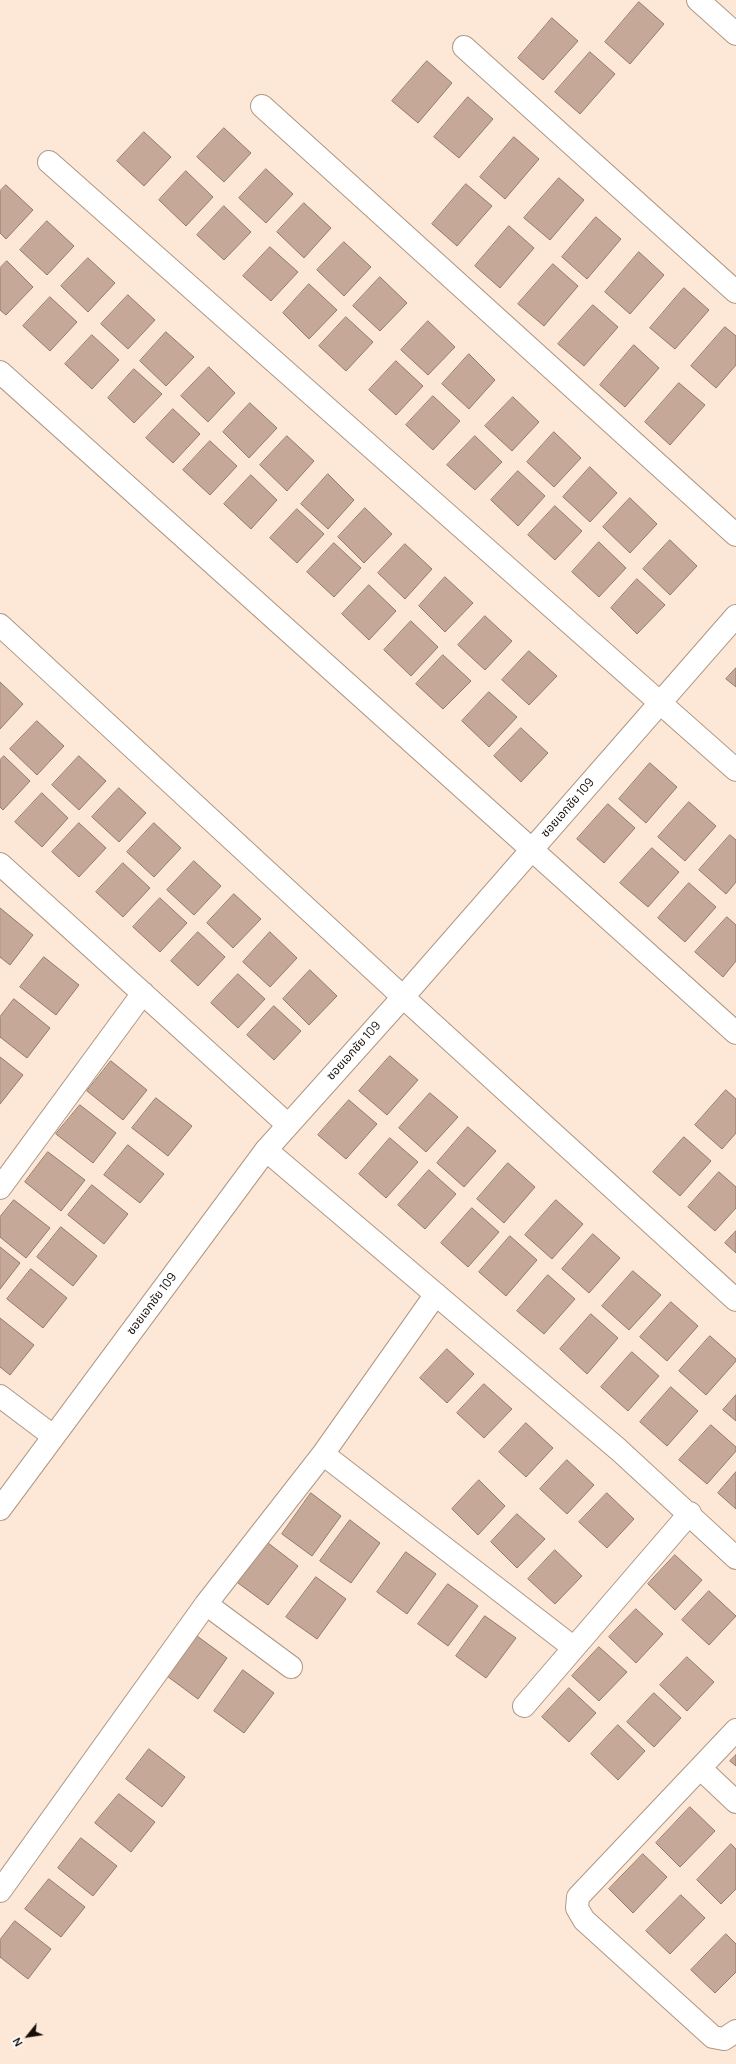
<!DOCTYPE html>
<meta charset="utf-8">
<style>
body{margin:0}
#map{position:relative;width:736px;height:2064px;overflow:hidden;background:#fde8d7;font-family:Manrope,sans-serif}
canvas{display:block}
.north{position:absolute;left:8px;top:2016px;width:40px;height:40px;-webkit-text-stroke:3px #fff;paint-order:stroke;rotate:240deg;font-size:11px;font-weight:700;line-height:16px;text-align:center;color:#160e07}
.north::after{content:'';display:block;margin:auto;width:14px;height:18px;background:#160e07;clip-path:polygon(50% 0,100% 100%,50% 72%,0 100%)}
</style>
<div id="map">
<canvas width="736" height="2064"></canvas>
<div class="north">N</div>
</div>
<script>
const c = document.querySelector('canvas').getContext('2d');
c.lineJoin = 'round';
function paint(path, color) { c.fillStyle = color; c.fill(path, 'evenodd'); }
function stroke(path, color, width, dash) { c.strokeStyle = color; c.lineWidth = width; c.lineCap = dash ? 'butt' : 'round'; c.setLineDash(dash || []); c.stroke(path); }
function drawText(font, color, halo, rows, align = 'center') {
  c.font = font + ' Manrope,"Noto Sans Thai",sans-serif'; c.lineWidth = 3; c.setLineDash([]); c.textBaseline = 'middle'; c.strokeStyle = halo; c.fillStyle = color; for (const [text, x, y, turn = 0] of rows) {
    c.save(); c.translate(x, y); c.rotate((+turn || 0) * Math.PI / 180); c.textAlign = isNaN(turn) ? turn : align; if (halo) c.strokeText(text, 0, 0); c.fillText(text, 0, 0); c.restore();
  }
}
const building = new Path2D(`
 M 639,2 L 664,24 L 630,64 L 605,42 Z
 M 552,18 L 578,41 L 543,80 L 518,58 Z
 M 590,52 L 615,74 L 580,114 L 555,92 Z
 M 427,61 L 452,83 L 418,123 L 392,101 Z
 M 468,97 L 493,119 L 459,158 L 434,137 Z
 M 224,128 L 251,153 L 224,182 L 197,157 Z
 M 144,132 L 171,157 L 144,186 L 117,161 Z
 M 514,137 L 539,159 L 505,199 L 480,177 Z
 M 266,169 L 293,194 L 266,223 L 239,198 Z
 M 186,171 L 213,197 L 186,226 L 159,200 Z
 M 559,178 L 584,200 L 550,240 L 524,218 Z
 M 466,184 L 492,206 L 457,246 L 432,224 Z
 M 6,185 L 33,210 L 6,239 L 0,233 L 0,191 Z
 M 304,203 L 331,228 L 304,258 L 277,232 Z
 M 224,206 L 251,232 L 224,260 L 197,235 Z
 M 596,217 L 621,239 L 587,279 L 562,257 Z
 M 47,221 L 74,246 L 47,275 L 20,250 Z
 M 509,226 L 534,248 L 500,288 L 475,266 Z
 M 344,242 L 371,267 L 344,296 L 317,270 Z
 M 270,247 L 298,272 L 271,301 L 243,276 Z
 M 639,252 L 664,275 L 630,314 L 605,292 Z
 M 88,258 L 115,283 L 88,312 L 61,286 Z
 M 7,261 L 33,287 L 6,315 L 0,310 L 0,268 Z
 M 553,264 L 578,286 L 544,326 L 518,304 Z
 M 380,277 L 407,303 L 380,331 L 353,306 Z
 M 309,284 L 337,310 L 309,339 L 283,313 Z
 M 684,288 L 709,310 L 675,349 L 650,328 Z
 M 128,295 L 155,320 L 128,349 L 101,324 Z
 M 50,297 L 77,322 L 50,351 L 23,326 Z
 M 593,305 L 618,327 L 584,366 L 558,344 Z
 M 346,317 L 373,342 L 346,371 L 319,346 Z
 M 428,321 L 455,347 L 428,375 L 401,350 Z
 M 725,327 L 736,336 L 736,365 L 716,388 L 691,366 Z
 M 166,332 L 194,357 L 166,386 L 140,361 Z
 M 92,335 L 119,360 L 92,389 L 65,364 Z
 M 634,345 L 659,368 L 625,407 L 600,385 Z
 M 469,354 L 495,380 L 469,409 L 442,384 Z
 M 396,361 L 423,386 L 396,415 L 369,390 Z
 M 209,367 L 235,393 L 208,422 L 181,396 Z
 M 134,369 L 162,394 L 134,423 L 108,398 Z
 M 679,383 L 705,405 L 670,445 L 645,422 Z
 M 433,396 L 460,421 L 433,450 L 406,425 Z
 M 513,397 L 539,422 L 512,451 L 485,426 Z
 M 250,403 L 277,428 L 249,458 L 223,432 Z
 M 173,409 L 200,434 L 173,463 L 146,438 Z
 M 554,432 L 581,458 L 554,487 L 527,462 Z
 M 287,436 L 314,461 L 287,491 L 260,465 Z
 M 475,436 L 502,462 L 475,490 L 447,465 Z
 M 210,441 L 237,466 L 210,495 L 183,470 Z
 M 590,467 L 617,493 L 590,522 L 563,497 Z
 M 518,471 L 545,496 L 518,526 L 491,500 Z
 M 328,474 L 354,500 L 328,529 L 301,504 Z
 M 251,475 L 277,500 L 251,529 L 224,504 Z
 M 630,498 L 657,524 L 630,553 L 603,527 Z
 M 555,506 L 582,531 L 555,560 L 528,535 Z
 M 365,508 L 392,534 L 364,563 L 338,537 Z
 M 297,509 L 324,534 L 297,563 L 270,538 Z
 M 670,540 L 697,566 L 670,595 L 643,569 Z
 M 599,542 L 626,568 L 599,597 L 572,572 Z
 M 334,543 L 361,568 L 334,597 L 307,572 Z
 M 405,544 L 432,569 L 405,599 L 378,573 Z
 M 445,577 L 473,603 L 445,632 L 419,606 Z
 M 637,579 L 665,605 L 637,634 L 611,608 Z
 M 369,585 L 396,611 L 369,640 L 342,614 Z
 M 485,616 L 512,641 L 485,670 L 458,645 Z
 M 411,621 L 438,647 L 411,676 L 384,650 Z
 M 529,651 L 557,676 L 529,705 L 502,680 Z
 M 443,655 L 471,681 L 443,709 L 416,684 Z
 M 736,668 L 736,687 L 726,679 Z
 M 0,682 L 23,704 L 0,729 Z
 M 489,692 L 517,717 L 489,747 L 462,721 Z
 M 37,721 L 64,746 L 37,775 L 10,749 Z
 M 521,728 L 548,753 L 521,782 L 494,756 Z
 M 4,756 L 30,781 L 3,810 L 0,807 L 0,760 Z
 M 79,756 L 106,781 L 79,810 L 52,785 Z
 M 650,763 L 677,787 L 646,823 L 619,799 Z
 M 119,788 L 146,813 L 119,842 L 92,817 Z
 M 42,793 L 68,818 L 42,847 L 15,822 Z
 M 689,802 L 716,826 L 685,861 L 658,837 Z
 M 608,804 L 635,828 L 604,863 L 577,839 Z
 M 79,823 L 106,848 L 79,877 L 52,852 Z
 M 154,823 L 181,848 L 154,877 L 127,852 Z
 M 730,835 L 736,840 L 736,882 L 726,894 L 699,870 Z
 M 652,848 L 679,872 L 648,907 L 620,883 Z
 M 194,861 L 221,886 L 194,915 L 167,890 Z
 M 123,863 L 150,888 L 123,917 L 96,892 Z
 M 689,883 L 716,907 L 685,942 L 658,918 Z
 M 234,894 L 261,919 L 233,948 L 207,923 Z
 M 160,898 L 187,923 L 160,952 L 133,927 Z
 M 0,908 L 33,935 L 10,965 L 0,957 Z
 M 727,917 L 736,925 L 736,961 L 723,977 L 695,952 Z
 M 198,932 L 225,957 L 198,986 L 171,961 Z
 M 270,932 L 297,958 L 270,987 L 243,962 Z
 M 44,957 L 79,985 L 56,1015 L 20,987 Z
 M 310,970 L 337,996 L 309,1025 L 283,999 Z
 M 238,974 L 265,999 L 238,1028 L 211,1003 Z
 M 14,999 L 50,1028 L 27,1058 L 0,1037 L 0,1017 Z
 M 274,1006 L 301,1031 L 274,1060 L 247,1035 Z
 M 390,1056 L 418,1080 L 387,1115 L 359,1091 Z
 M 0,1057 L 23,1075 L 0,1104 Z
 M 111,1061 L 147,1090 L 123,1120 L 87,1091 Z
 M 726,1090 L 736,1099 L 736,1133 L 722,1149 L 695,1125 Z
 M 430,1093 L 458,1117 L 426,1152 L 399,1128 Z
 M 156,1098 L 192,1126 L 168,1156 L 132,1128 Z
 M 349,1100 L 377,1124 L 346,1159 L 318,1135 Z
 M 80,1105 L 116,1133 L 93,1163 L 56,1134 Z
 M 468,1127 L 496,1151 L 464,1187 L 437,1163 Z
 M 684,1137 L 711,1161 L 680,1196 L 653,1172 Z
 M 390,1138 L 418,1162 L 386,1198 L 359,1174 Z
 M 128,1145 L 164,1174 L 140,1203 L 104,1175 Z
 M 48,1152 L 85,1180 L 61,1211 L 25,1182 Z
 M 508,1163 L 535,1187 L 504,1223 L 477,1199 Z
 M 429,1170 L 456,1194 L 425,1229 L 398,1205 Z
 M 719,1172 L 736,1187 L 736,1208 L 715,1231 L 688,1207 Z
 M 92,1185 L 128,1214 L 104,1244 L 68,1215 Z
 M 14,1200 L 50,1228 L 26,1258 L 0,1237 L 0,1217 Z
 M 556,1200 L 583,1224 L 552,1259 L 525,1235 Z
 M 472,1208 L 499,1232 L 468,1267 L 441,1243 Z
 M 61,1227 L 97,1256 L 73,1286 L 37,1257 Z
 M 736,1231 L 736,1253 L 725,1243 Z
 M 593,1234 L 620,1258 L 589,1293 L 562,1269 Z
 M 510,1236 L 537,1260 L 506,1296 L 479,1272 Z
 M 0,1247 L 20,1263 L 0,1289 Z
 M 31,1269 L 67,1298 L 43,1328 L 7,1299 Z
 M 633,1271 L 661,1295 L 629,1330 L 602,1306 Z
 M 548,1275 L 575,1299 L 544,1334 L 517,1311 Z
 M 671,1302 L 698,1326 L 667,1361 L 640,1337 Z
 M 591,1314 L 618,1338 L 587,1374 L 560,1349 Z
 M 0,1318 L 34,1345 L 10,1375 L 0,1367 Z
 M 710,1336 L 736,1359 L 736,1361 L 706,1395 L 679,1371 Z
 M 447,1349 L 474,1374 L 447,1403 L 420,1378 Z
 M 632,1352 L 659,1376 L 628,1411 L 601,1387 Z
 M 484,1384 L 512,1409 L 484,1438 L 457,1413 Z
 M 671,1387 L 698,1411 L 667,1446 L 640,1422 Z
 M 736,1395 L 736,1421 L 723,1410 Z
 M 526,1423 L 553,1448 L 526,1477 L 499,1452 Z
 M 711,1425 L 736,1447 L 736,1451 L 707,1484 L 679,1460 Z
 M 567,1460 L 594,1485 L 567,1514 L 540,1489 Z
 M 736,1472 L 736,1509 L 718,1493 Z
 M 479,1480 L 505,1506 L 478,1535 L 452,1509 Z
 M 311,1493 L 341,1516 L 312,1556 L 282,1534 Z
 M 607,1493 L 634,1519 L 607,1548 L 579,1522 Z
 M 517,1514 L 545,1539 L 517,1568 L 491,1542 Z
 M 350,1520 L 380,1543 L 351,1583 L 320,1561 Z
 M 268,1543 L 298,1566 L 268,1605 L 238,1583 Z
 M 555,1550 L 582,1576 L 555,1604 L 528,1579 Z
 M 406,1552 L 436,1574 L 407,1614 L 377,1592 Z
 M 675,1555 L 702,1580 L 675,1610 L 648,1584 Z
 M 316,1577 L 346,1599 L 317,1639 L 286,1617 Z
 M 448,1584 L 478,1606 L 448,1646 L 418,1624 Z
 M 709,1591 L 736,1616 L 709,1645 L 682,1620 Z
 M 636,1609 L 663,1634 L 636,1663 L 609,1637 Z
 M 485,1616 L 516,1638 L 486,1678 L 456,1656 Z
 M 197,1636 L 227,1658 L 198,1699 L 167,1676 Z
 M 599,1647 L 627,1672 L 599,1701 L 572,1676 Z
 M 687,1657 L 714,1682 L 687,1711 L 660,1685 Z
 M 243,1670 L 274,1693 L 244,1733 L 214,1711 Z
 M 569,1688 L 596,1713 L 569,1742 L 542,1717 Z
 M 654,1693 L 681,1718 L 654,1747 L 627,1722 Z
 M 618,1725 L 645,1751 L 618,1780 L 591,1754 Z
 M 149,1749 L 185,1777 L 162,1807 L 126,1779 Z
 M 736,1755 L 736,1766 L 730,1761 Z
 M 119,1794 L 155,1822 L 131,1852 L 95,1823 Z
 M 690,1807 L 715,1831 L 680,1867 L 656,1843 Z
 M 81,1838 L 117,1866 L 93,1896 L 58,1868 Z
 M 731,1844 L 736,1849 L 736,1889 L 721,1904 L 697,1880 Z
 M 643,1854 L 667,1877 L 633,1913 L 609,1889 Z
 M 49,1879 L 85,1907 L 61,1937 L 25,1909 Z
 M 681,1895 L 705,1918 L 670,1954 L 646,1931 Z
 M 15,1921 L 51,1949 L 28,1979 L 0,1957 L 0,1940 Z
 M 726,1934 L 736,1944 L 736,1972 L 715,1993 L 691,1970 Z`);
paint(building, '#c5a898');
stroke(building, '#93796a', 1);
const street = new Path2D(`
 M 698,0 L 736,34
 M 464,47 L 736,292
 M 262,106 L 736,535
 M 49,162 L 736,770
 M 0,372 L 736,1033
 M 0,625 L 403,997 L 736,1300
 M 0,864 L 287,1124
 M 266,1150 L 619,1450 L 736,1558
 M 0,1188 L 143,993
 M 0,1396 L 53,1436
 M 323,1454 L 574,1648
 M 206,1604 L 291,1667
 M 524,1706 L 690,1513
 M 736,1730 L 578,1897 L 577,1908 L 584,1920 L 713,2037 L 724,2039 L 736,2031
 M 701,1769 L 736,1802
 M 0,1891 L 206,1604 L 323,1454 L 436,1294`);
const secondary = new Path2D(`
 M 0,1509 L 266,1150 L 403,997 L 736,616`);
stroke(street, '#af9783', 24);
stroke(secondary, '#af9783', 24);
stroke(street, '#fff', 22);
stroke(secondary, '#fff', 22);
drawText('12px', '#160e07', '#fff', [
 ["ซอยเอกชัย 109",568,808,-49],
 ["ซอยเอกชัย 109",354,1051,-48],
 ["ซอยเอกชัย 109",152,1304,-53]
]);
</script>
